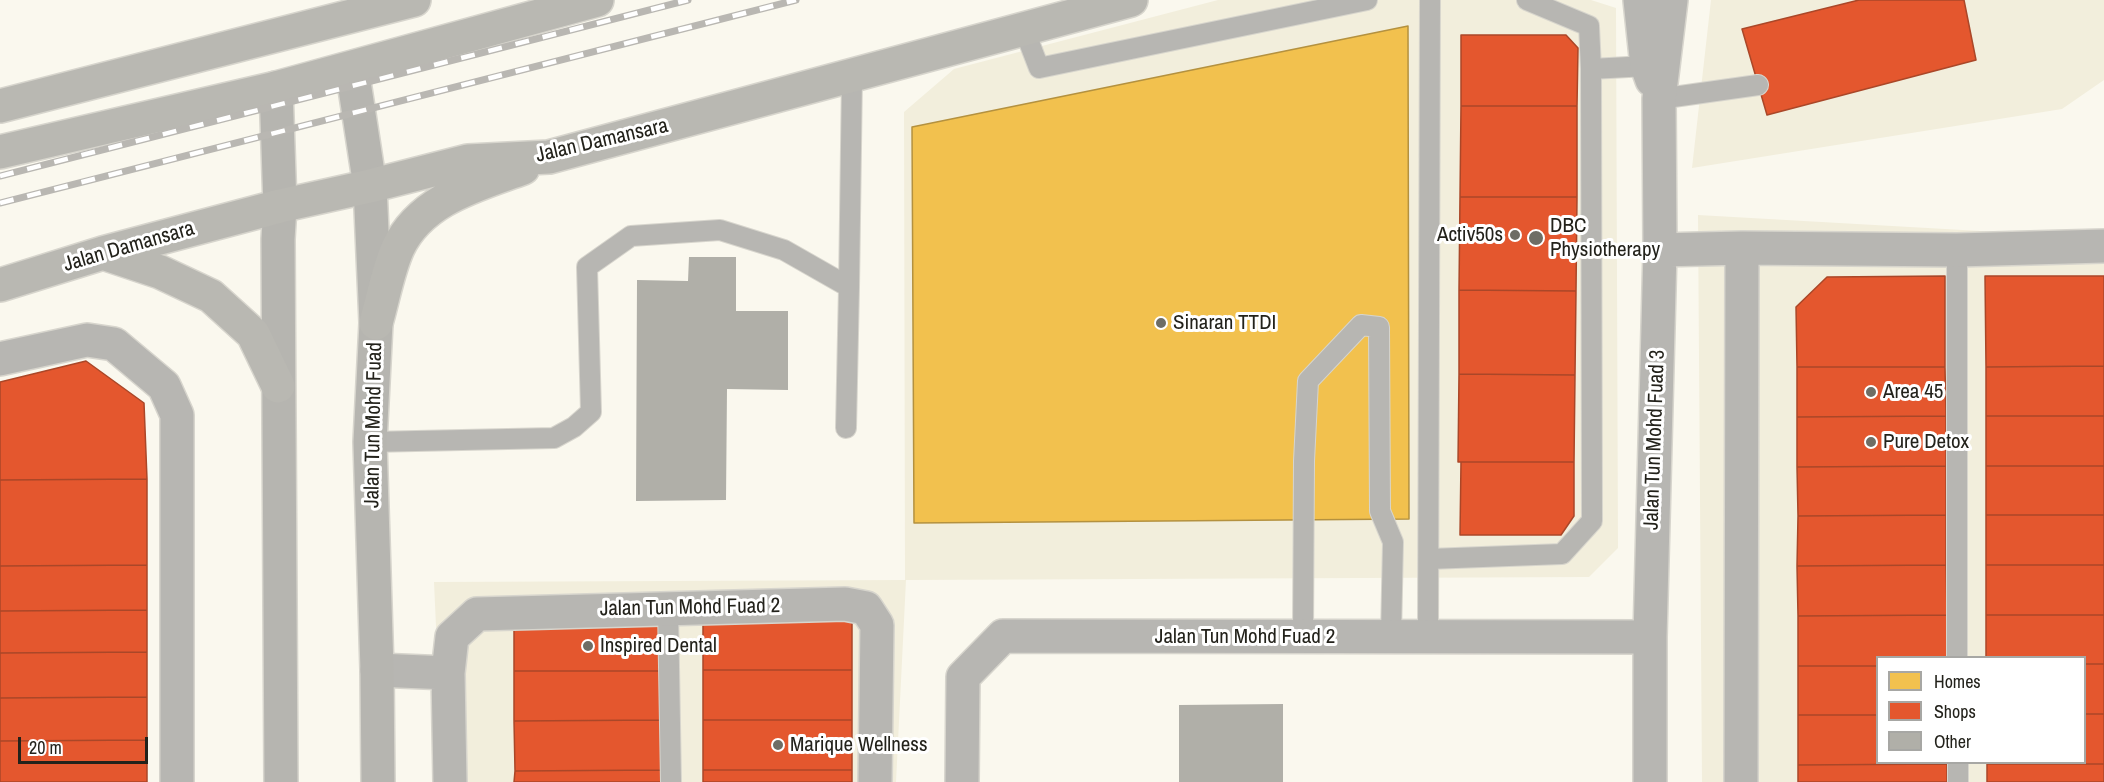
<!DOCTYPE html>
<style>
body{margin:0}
#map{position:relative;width:2104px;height:782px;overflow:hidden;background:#faf8ee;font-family:"Archivo Narrow",sans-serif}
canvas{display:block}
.legend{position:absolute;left:1876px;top:656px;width:210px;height:108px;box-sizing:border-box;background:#fff;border:2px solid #a7a7a4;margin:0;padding:8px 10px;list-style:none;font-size:18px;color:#23221b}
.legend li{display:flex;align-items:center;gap:12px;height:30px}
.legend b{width:30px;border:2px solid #a7a7a4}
.scale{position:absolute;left:18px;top:737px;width:130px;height:27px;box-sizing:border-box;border:3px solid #23221b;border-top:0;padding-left:8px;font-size:18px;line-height:21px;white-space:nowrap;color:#23221b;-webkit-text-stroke:4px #fff;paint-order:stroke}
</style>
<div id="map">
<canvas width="2104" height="782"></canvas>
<ul class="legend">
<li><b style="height:16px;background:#f2c14e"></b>Homes</li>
<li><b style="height:16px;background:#e4572e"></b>Shops</li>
<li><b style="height:16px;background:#b0afa8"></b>Other</li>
</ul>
<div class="scale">20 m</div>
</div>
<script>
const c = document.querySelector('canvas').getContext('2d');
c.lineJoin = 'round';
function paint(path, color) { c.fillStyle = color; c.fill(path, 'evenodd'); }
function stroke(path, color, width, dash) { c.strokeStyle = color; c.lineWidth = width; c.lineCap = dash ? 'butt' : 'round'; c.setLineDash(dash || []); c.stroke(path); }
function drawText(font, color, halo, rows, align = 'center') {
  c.font = font + ' "Archivo Narrow",sans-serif'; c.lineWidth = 6; c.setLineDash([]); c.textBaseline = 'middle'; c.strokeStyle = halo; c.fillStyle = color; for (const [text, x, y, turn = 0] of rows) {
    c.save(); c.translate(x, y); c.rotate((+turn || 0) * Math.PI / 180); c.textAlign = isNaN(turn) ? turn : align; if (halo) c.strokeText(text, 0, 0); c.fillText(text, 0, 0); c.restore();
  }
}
paint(new Path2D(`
 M 1218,0 L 1591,0 L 1616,8 L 1618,548 L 1589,577 L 906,580 L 896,782 L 443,782 L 434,582 L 905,580 L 904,112 L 954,69 Z
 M 1711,0 L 2104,0 L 2104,80 L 2062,109 L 1692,168 Z
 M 1698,215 L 2104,238 L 2104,782 L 1702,782 ZM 1878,658 L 2084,658 L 2084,762 L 1878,762 Z`), '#f2eedc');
const homes = new Path2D(`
 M 1408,26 L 1409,519 L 914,523 L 912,127 Z`);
paint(homes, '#f2c14e');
stroke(homes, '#b4913f', 1.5);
const shops = new Path2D(`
 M 1859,0 L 1964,0 L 1976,60 L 1767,115 L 1742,29 Z
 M 1461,35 L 1566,35 L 1578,48 L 1577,106 L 1461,106 Z
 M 1461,106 L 1577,106 L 1577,197 L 1460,197 Z
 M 1460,197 L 1577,197 L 1576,291 L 1459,290 Z
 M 1945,276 L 1945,367 L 1797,367 L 1796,307 L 1827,277 Z
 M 1985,276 L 2104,276 L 2104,366 L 1986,367 Z
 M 1459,290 L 1576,291 L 1575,375 L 1459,374 Z
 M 86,361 L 144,403 L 147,479 L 0,480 L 0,382 Z
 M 2104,366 L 2104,416 L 1986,416 L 1986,367 Z
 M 1797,367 L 1945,367 L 1946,416 L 1797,417 Z
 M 1459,374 L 1575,375 L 1574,462 L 1458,462 Z
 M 1946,416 L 1946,466 L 1797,467 L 1797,417 Z
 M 1986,416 L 2104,416 L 2104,466 L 1986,466 Z
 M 1461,462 L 1574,462 L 1574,516 L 1561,535 L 1460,535 Z
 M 1946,466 L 1946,515 L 1798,516 L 1797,467 Z
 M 1986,466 L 2104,466 L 2104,515 L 1986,515 Z
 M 147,479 L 147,565 L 0,566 L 0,480 Z
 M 1946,515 L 1946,565 L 1797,566 L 1798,516 Z
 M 1986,515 L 2104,515 L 2104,565 L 1986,565 Z
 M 147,565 L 147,610 L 0,611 L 0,566 Z
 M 1946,565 L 1947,615 L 1798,616 L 1797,566 Z
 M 1986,565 L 2104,565 L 2104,615 L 1986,615 Z
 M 147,610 L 147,652 L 0,653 L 0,611 Z
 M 1947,615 L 1947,658 L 1878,658 L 1878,666 L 1798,666 L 1798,616 Z
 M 1986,615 L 2104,615 L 2104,664 L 2084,664 L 2084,658 L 1986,658 Z
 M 852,620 L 852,670 L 703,670 L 703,621 Z
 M 662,621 L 663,671 L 514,671 L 514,622 Z
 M 147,652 L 147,697 L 0,698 L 0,653 Z
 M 2084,664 L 2104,664 L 2104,714 L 2084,714 Z
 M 1798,666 L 1878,666 L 1878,715 L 1798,715 Z
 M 703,670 L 852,670 L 852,720 L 703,720 Z
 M 514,671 L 663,671 L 663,720 L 514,721 Z
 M 147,697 L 147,740 L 0,741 L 0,698 Z
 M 2084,714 L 2104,714 L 2104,764 L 1987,764 L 1987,762 L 2084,762 Z
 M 1798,715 L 1878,715 L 1878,762 L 1947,762 L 1947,764 L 1798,765 Z
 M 663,720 L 664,770 L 515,771 L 514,721 Z
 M 703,720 L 852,720 L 852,770 L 703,770 Z
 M 147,740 L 147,782 L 0,782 L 0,741 Z
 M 1947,764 L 1947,782 L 1798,782 L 1798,765 Z
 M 1987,764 L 2104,764 L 2104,782 L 1987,782 Z
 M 664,770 L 664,782 L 514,782 L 515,771 Z
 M 703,770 L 852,770 L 852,782 L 703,782 Z`);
paint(shops, '#e4572e');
stroke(shops, '#aa4728', 1.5);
paint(new Path2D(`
 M 689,257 L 736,257 L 736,311 L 788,311 L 788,390 L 727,389 L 726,500 L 636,501 L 637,280 L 688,281 Z
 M 1283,704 L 1283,782 L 1179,782 L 1179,705 Z`), '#b0afa8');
const service = new Path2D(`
 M 1024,29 L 1039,68 L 1367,0
 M 1591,69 L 1647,66
 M 1659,99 L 1758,85
 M 1957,250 L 1957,658
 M 846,428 L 849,287
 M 370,442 L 554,438 L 574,427 L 591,412 L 587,267 L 631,236 L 720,230 L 784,250 L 849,287 L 852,77
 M 1429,559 L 1562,554 L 1592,521 L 1591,69 L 1589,26 L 1527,0
 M 668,608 L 671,782
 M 1303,637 L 1304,461 L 1308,381 L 1361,325 L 1379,327 L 1380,511 L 1393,542 L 1391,636
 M 1428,637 L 1430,0
 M 1958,762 L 1958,782`);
const minor = new Path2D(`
 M 1640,0 L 1647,66 L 1652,80
 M 1660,250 L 1742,248 L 1957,250 L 2104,246
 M 0,359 L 87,340 L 114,344 L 164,386 L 177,415 L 177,782
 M 377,670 L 448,673
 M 450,782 L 448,673 L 452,637 L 477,614 L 845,604 L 866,608 L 877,625 L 875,782
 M 962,782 L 963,677 L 1003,636 L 1650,637
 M 1650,782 L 1650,637 L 1660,250 L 1659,99 L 1671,0
 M 1741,782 L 1742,248`);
const secondary = new Path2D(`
 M 352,69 L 370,186 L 376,323 L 370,442 L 377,670 L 378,782
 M 276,88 L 280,206 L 278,239 L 281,782`);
const primary = new Path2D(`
 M 0,106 L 414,0
 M 0,152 L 276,88 L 597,0
 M 103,253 L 160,272 L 211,296 L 253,334 L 278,386
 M 0,285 L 103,253 L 280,206 L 370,186 L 468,161 L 549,157 L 1131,0
 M 376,323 C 383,299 388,270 398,248 C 421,199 477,185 523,168`);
stroke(service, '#d7d5cd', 22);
stroke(minor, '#d7d5cd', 36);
stroke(secondary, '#d7d5cd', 36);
stroke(primary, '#d7d5cd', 36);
stroke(service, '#b7b6b2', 20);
stroke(minor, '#b7b6b2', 33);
stroke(secondary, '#b6b5b0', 33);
stroke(primary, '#b9b8b2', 33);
const rail = new Path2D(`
 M 0,176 L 688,0
 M 0,203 L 796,0`);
stroke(rail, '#b9b7b2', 7);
stroke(rail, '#fff', 4.5, [14]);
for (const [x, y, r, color] of [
 [1515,235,6,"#6e6d65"],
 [1536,238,8,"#6e6d65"],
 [1161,323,6,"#6e6d65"],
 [1871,392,6,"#6e6d65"],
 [1871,442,6,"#6e6d65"],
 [588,646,6,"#6e6d65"],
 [778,745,6,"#6e6d65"]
]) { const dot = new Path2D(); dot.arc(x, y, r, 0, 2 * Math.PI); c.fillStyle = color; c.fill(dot); stroke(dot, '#fff', 2); }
drawText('21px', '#23221b', '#fff', [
 ["Jalan Damansara",602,141,-13],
 ["Jalan Damansara",129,247,-16],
 ["Jalan Tun Mohd Fuad",374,425,-89],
 ["Jalan Tun Mohd Fuad 3",1655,440,-88],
 ["Jalan Tun Mohd Fuad 2",690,608,-1],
 ["Jalan Tun Mohd Fuad 2",1245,637]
]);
drawText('21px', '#23221b', '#fff', [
 ["DBC",1550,226],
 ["Physiotherapy",1550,250],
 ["Activ50s",1503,235,"right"],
 ["Sinaran TTDI",1173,323],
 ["Area 45",1883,392],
 ["Pure Detox",1883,442],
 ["Inspired Dental",600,646],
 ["Marique Wellness",790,745]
], 'left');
</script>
